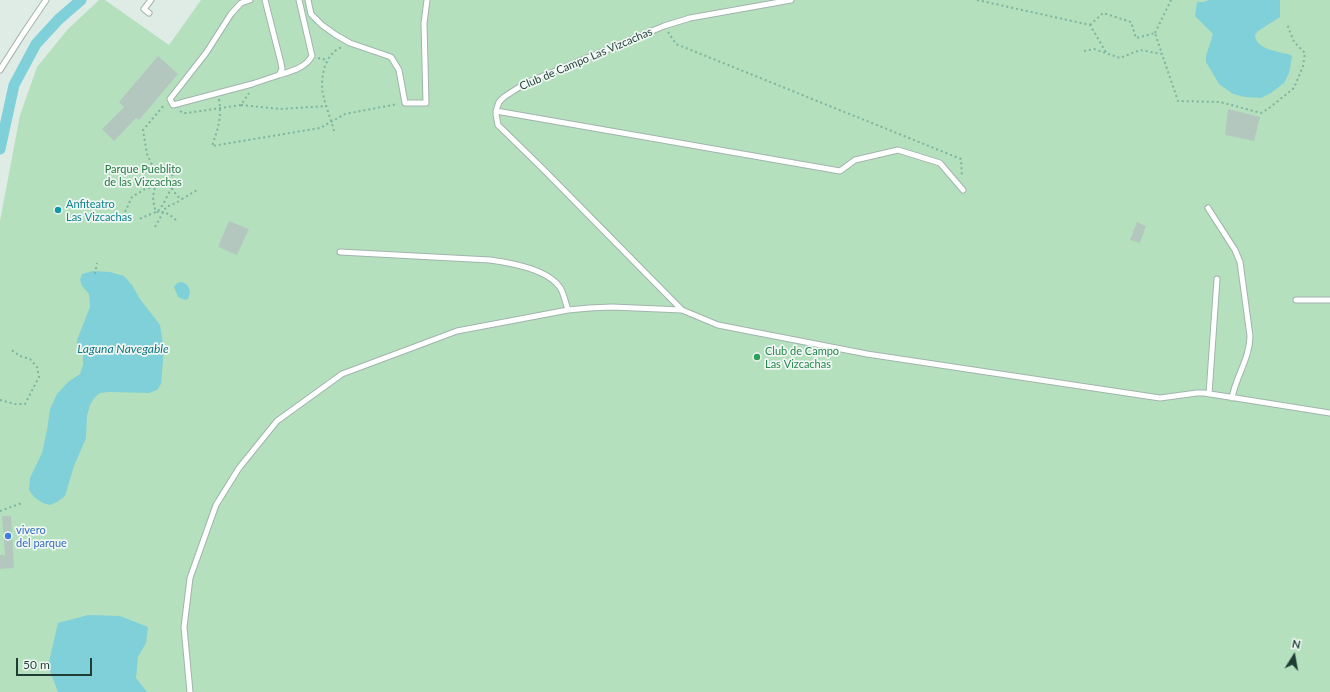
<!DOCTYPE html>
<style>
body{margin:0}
#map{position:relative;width:1330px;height:692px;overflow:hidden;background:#dfece6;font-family:Lato,sans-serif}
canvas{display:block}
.north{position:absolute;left:1274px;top:636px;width:40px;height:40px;-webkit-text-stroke:3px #f0f8f4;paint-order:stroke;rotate:11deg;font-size:11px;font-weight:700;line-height:16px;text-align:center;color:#1e3e34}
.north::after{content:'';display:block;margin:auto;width:14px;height:18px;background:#1e3e34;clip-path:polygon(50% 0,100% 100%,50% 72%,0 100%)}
.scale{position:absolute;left:16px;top:658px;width:76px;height:18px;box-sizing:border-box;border:2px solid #1e3e34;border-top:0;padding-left:5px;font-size:12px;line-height:14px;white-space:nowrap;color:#1e3e34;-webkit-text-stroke:3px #f0f8f4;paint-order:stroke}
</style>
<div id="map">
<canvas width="1330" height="692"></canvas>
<div class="north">N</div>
<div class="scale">50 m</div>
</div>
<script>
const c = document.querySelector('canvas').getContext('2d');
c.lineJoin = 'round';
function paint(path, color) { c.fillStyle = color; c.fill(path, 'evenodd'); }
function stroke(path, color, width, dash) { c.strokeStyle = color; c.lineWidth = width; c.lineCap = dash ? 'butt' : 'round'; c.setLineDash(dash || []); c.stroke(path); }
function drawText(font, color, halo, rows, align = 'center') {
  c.font = font + ' Lato,sans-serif'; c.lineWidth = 3.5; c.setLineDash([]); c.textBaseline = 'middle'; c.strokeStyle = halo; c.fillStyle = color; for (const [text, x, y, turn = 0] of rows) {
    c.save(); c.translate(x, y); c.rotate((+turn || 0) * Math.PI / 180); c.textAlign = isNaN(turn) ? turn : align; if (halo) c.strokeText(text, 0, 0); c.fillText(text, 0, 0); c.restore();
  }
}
paint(new Path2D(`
 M 99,0 L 105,0 L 169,45 L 201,0 L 1330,0 L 1330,692 L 0,692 L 0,221 L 20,115 L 37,67 L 68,29 Z`), '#b5e0be');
paint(new Path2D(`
 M 1209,0 L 1280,0 L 1280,17 L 1258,31 L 1255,35 C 1256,50 1278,51 1291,55 L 1292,57 L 1289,73 L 1284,83 L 1271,93 L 1261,98 L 1245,97 L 1233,94 L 1219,84 L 1206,62 L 1206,56 L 1213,34 L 1195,16 L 1197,2 L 1203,2 Z
 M 93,271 L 110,272 L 124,276 L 132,285 L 140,299 L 160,325 L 164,350 L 161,384 L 157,390 L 149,393 L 109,392 L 100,393 L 94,398 L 90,405 L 87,416 L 86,438 L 74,466 L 65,496 L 57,502 L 50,505 L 43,503 L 34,497 L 29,490 L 30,478 L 42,453 L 47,430 L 50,409 L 57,394 L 68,382 L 80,374 L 83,365 L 83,355 L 77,348 L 77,340 L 90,307 L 89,294 L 82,286 L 80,280 L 82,274 Z
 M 180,282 C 189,282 192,292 188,299 L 185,300 L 178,297 L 174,287 L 176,284 Z
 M 88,615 L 120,616 L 148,627 L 146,643 L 138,657 L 136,678 L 147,692 L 58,692 L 48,666 L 58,623 Z`), '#80d0d9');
stroke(new Path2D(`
 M 0,149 L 14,85 L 36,44 L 59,19 L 81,0`), '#80d0d9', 11);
paint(new Path2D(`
 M 158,56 L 178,74 L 139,120 L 136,118 L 114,141 L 102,129 L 124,107 L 119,102 Z
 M 1228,109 L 1260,117 L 1254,141 L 1225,135 Z
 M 229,221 L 249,229 L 237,255 L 218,247 Z
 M 1137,222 L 1146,226 L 1140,243 L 1130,240 Z
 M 2,516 L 11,516 L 14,568 L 0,569 L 0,555 L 5,555 Z`), '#b4c7be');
const service = new Path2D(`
 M 250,0 L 241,3 L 231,14 L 206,53 L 170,99 L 173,105 L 252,84 L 279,75 L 282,69 L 281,63 L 265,0
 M 308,0 L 311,14 L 322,25 L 336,35 L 350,43 L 391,57 L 399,70 L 405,103 L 426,103 L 424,23 L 427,0
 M 149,13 L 144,9 L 151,0
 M 0,70 L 23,34 L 46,0
 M 279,75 C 292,71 305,68 312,56 L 299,0
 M 496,111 L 840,171 L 855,160 L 898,150 L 940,163 L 963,190
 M 1208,208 L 1235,250 L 1240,262 L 1250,336 C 1250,358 1236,376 1232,398
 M 340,252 L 490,260 C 511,263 549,269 561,289 C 564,295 566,304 568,310
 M 1296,300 L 1330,300
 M 682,310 L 543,169 L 498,125 L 496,114 L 497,108 L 499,102 L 504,97 L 524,84 L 664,26 L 690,18 L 791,0
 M 1209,394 L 1217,279
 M 190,692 L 184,627 L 190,578 L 216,505 L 239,468 L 277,421 L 342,374 L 457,331 L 568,310 L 589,308 L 612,307 L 682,310 L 718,325 L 867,354 L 1160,398 L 1197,393 L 1204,393 L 1330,413`);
stroke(service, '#a1b4ad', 7);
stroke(new Path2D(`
 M 977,0 L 1090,25 L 1107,54
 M 1090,25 L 1103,13 L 1131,22 L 1136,38 L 1155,33 L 1162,54
 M 668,32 L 676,44 L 961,159 L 962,177
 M 1155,33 L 1171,0
 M 1084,51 L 1094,49 L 1120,58 L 1140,50 L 1162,54 L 1178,101 L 1220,102 L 1261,113 L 1268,109 L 1294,88 L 1303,66 L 1305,53 L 1294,42 L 1287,24
 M 318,58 L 327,60
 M 219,99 C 222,117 218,129 212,146 L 320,128 L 345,114 L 398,104
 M 241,105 L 280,109 L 327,106
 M 180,111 L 183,113 L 187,113 L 241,105 L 249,93
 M 334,131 C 331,119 322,97 322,86 C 322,70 327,53 342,47
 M 154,169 L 147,154 L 143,130 L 165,104
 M 169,184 L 177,196 L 182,199 L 197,190
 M 155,188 C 152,197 153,203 156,212 C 165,211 169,214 176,220
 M 125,212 L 132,197 L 145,189 L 169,184 L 172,179 L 174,166
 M 140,219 C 146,215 153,214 158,211 C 164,205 167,195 172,188
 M 155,227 L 166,207 L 176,203 L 182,199
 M 95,274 L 97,263
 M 0,400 L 15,404 L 25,404 L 39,377 L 37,367 L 30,359 L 20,356 L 10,349
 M 0,511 L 22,503`), '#7bb49f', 2, [2, 3]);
stroke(service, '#fff', 5);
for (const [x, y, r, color] of [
 [58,210,4,"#0f9aa8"],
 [757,357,4,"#2e9e5b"],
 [8,536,4,"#3f7fe0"]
]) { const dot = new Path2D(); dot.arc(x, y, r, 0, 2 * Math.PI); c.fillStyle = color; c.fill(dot); stroke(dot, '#f0f8f4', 1.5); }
drawText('11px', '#1e3e34', '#f0f8f4', [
 ["Club de Campo Las Vizcachas",586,59,-23]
]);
drawText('11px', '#237a40', '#f0f8f4', [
 ["Parque Pueblito",143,169],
 ["de las Vizcachas",143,182]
]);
drawText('11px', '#0d838f', '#f0f8f4', [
 ["Anfiteatro",66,204],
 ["Las Vizcachas",66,217]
], 'left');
drawText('11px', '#27864d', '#f0f8f4', [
 ["Club de Campo",765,351],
 ["Las Vizcachas",765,364]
], 'left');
drawText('11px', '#366cbe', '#f0f8f4', [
 ["vivero",16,530],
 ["del parque",16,543]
], 'left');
drawText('italic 12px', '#117581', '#f0f8f4', [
 ["Laguna Navegable",123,349]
]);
</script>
